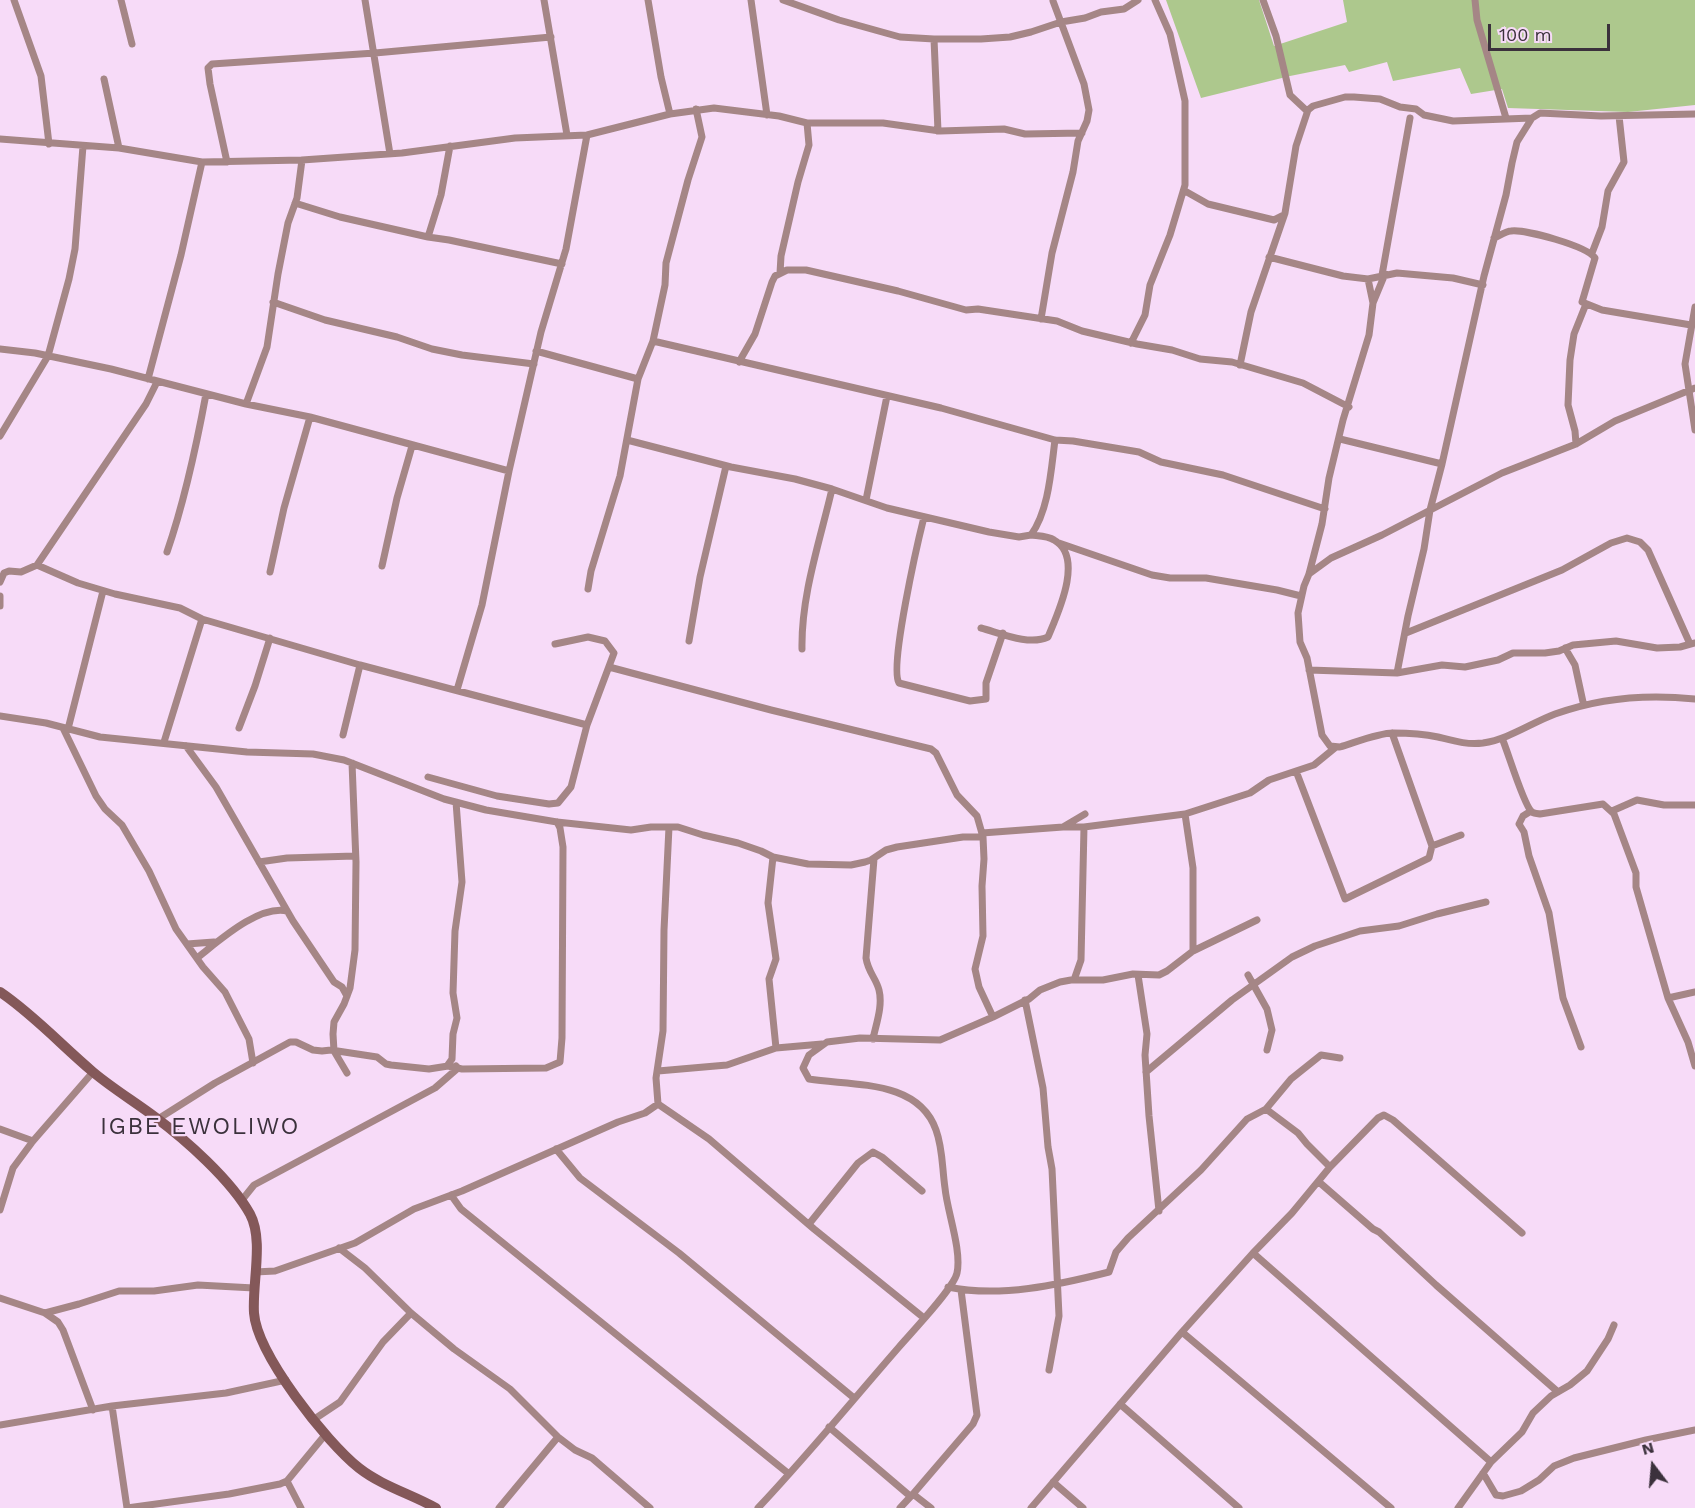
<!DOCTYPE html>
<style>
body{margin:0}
#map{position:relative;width:1695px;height:1508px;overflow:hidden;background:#f7dbf8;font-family:"Work Sans",sans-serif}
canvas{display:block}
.north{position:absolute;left:1623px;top:1436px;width:60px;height:60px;-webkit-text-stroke:4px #f7dbf8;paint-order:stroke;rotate:344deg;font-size:16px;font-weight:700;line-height:24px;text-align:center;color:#3b313c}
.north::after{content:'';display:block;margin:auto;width:21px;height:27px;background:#3b313c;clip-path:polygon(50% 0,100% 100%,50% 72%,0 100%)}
.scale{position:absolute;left:1488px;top:24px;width:122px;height:27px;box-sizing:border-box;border:3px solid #3b313c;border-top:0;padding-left:8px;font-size:18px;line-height:21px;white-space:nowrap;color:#3b313c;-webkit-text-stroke:4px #f7dbf8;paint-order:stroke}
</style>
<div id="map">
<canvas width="1695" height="1508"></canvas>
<div class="north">N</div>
<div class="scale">100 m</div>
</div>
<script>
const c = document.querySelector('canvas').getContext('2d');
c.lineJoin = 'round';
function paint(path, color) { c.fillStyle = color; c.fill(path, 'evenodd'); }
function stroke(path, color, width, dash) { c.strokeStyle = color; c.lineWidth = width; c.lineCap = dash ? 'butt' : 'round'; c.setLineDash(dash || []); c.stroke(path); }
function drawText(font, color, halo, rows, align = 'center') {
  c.font = font + ' "Work Sans",sans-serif'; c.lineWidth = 4.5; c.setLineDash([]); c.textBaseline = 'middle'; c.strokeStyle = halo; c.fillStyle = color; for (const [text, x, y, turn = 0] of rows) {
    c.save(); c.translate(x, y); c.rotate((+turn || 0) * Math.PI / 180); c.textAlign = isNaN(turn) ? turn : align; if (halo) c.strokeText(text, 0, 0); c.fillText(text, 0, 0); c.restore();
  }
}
paint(new Path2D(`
 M 1166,0 L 1259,0 L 1274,46 L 1347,22 L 1343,0 L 1695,0 L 1695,105 L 1628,112 L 1508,108 L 1502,89 L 1471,94 L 1460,68 L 1393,81 L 1387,62 L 1349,72 L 1345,65 L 1290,76 L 1201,98 Z`), '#adc88d');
stroke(new Path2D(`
 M 14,0 L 41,76 L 49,144
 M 121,0 L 132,44
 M 365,0 L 390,154
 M 544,0 L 567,135
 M 648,0 L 661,77 L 670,114
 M 751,0 L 767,115
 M 783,0 L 839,20 L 900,37 L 934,39 L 981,39 L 1010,37 L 1031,32 L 1061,22 L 1085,18 L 1101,12 L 1124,9 L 1138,0
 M 1263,0 L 1276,36 L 1290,95 L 1307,111
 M 1475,0 L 1477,20 L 1506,118
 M 934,39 L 938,131
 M 104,79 L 119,148
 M 0,139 L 119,148 L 202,162 L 302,160 L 402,153 L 515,138 L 587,135 L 670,114 L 714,108 L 779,116 L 807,123 L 883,123 L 940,131 L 1004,129 L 1025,134 L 1082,133
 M 227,162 L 210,84 L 208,68 L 212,64 L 375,53 L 551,37
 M 1185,191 L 1208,204 L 1274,220 L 1284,215
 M 295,203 L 340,217 L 428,237 L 449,240 L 562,264
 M 428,237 L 441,195 L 450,146
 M 1494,238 C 1499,236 1506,231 1511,231 C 1525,229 1587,246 1595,258 L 1582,302 L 1602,310 L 1691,325
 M 1592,253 L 1602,227 L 1608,191 L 1624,162 L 1619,116
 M 1269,257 L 1343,276 L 1368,279 L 1397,273 L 1453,278 L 1483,285
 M 780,273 L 781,256 L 798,182 L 809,145 L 807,123
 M 1385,274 L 1373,303 L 1369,335 L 1343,420 L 1329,478 L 1322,524 L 1309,574 L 1304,586 L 1298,613 L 1300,642 L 1307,658 L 1322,735 L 1330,746 L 1340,747 C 1354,743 1378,733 1393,733 C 1407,733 1424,734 1438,737 C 1454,741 1467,745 1483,743 C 1509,739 1531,723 1555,714 C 1599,698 1648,694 1695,699
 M 1382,275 L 1410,118
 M 1368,279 L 1373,303
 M 273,302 L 325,320 L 397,337 L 432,349 L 462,355 L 534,364
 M 1695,307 L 1685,364 L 1695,430
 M 1041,319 L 1052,253 L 1073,172 L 1078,141 L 1087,121 L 1089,110 L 1084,84 L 1053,1
 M 653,341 L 941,408 L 1055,440 L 1073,441 L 1139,452 L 1161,462 L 1223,475 L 1325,509
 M 1131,343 L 1145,315 L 1150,285 L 1170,235 L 1185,185 L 1185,101 L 1170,34 L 1155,0
 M 0,349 L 35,353 L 111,369 L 246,404 L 310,417 L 509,471
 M 536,351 L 638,379
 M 739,362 L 755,334 L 772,282 L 775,276 L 787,270 L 806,270 L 898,291 L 966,310 L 978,309 L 1057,321 L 1082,331 L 1137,344 L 1172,350 L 1200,359 L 1232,362 L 1303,383 L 1349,407
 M 1240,365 L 1251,312 L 1285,213 L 1296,146 L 1308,110 L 1313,106 L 1345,97 L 1354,97 L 1380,99 L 1400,107 L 1416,109 L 1424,115 L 1453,121 L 1532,118
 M 148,379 L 181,255 L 202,162
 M 246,404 L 267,347 L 278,274 L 288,223 L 297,198 L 302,160
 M 0,436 L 48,356 L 69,279 L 75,249 L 83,146
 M 1340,439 L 1442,464
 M 627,440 L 731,467 L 795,479 L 832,489 L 887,508 L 989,532 L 1019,537 L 1031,535 C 1049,510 1051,470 1055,440
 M 1576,444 L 1575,431 L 1568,405 L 1570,360 L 1574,334 L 1586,304
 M 866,500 L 887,396
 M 924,517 C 918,541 889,667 899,683 L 970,701 L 986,699 L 986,683 L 1003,633
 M 1059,543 L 1152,575 L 1170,578 L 1206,578 L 1277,590 L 1301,596
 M 167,552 C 185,500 196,448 206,394
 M 37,565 L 146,404 L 157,382
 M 382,566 L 397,498 L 412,446
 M 270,572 L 284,508 L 310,417
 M 1309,574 L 1331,558 L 1382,535 L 1502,473 L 1576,444 L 1615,421 L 1695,388
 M 0,582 L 4,573 L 9,571 L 21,572 L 37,565 L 78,583 L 115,594 L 180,608 L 202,619 L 360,665 L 587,725
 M 588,589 L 591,571 L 620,476 L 638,379 L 653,341 L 665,285 L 666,263 L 688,180 L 702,137 L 696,109
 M 0,596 L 0,606
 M 981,628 C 1000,633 1029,646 1048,637 C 1057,615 1085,557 1054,540 C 1048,536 1038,536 1031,535
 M 1406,633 L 1562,570 L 1611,543 L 1627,538 L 1640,542 L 1648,550 L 1690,644
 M 689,641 L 700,577 L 726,466
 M 1565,648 L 1575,665 L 1583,702
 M 802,649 C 801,595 820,541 832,489
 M 609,667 L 771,710 L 931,749 L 936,753 L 957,795 L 977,816 L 983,837 L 984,859 L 982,886 L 983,936 L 975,969 L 979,987 L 993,1017
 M 1309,670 L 1397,673 L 1442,665 L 1465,667 L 1498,660 L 1513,653 L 1545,653 L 1559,651 L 1573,645 L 1616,641 L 1657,648 L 1680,647 L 1695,643
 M 1397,673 L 1408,616 L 1424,549 L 1430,510 L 1442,464 L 1484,276 L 1506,195 L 1512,163 L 1517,142 L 1532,118 L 1540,113 L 1601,116 L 1695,114
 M 457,690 L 482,605 L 509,471 L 541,332 L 566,249 L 587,135
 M 0,716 L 46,723 L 100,737 L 247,752 L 313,754 L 344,760 L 444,799 L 486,810 L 557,822 L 631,830 L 651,827 L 678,827 L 703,835 L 738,843 L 761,851 L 773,857 L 808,864 L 851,865 L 865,862 L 871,860 L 886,850 L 897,847 L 963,837 L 983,837
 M 63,728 L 96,796 L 105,809 L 122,825 L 149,871 L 176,929 L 203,967 L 225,992 L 249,1039 L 253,1063
 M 239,728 L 255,686 L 270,638
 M 68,729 L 103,591
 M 343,735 L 360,665
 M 1502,738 C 1508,752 1523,803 1531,811 C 1533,814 1536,813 1540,814 L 1603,804 L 1614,814 L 1636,873 L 1636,887 L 1668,998 L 1688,1042 L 1695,1066
 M 164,742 L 202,619
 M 186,746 L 216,787 L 293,921 L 334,982 L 342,987 L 347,996
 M 1296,771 L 1345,899 L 1429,858 L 1432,846 L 1392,733
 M 428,777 L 497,796 L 549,804 L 558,803 L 571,787 L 587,725 L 614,653 L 605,641 L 588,637 L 555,644
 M 1531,811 L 1523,816 L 1519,824 L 1524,832 L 1529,856 L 1549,913 L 1563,998 L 1581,1047
 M 1612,811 L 1637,800 L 1664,805 L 1695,805
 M 1185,814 L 1250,793 L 1269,780 L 1314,765 L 1336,747
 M 1063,827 L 1084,827 L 1081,960 L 1074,980
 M 1084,827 L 1185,814 L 1193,868 L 1193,951
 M 982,833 L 1063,827 L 1085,814
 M 1432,846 L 1461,835
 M 773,857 L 768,903 L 776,959 L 769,979 L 776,1048 L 822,1044
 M 259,862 L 287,858 L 355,856
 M 187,944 L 214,942
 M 197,958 C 219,941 258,905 287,911
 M 1138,975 L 1147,1034 L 1145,1055 L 1149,1116 L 1159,1211
 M 1248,975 L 1267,1009 L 1272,1030 L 1267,1050
 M 1668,998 L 1695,992
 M 1025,1000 L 1043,1088 L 1048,1147 L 1052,1169 L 1059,1316 L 1049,1370
 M 873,1039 C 876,1024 883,1006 879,990 C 876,978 868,972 866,958 L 874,859
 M 447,1066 L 452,1059 L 453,1034 L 457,1018 L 453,993 L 455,931 L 462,882 L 456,802
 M 658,1071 L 727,1065 L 776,1048
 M 1146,1072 L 1232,1000 L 1292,957 L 1315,946 L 1360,931 L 1399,926 L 1437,914 L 1486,902
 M 347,1073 L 334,1051 L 333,1034 L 334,1022 L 344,1004 L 350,988 L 355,950 L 356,862 L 352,763
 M 658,1104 L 656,1078 L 663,1031 L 664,930 L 669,827
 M 1266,1109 L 1298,1133 L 1307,1144 L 1330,1167
 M 158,1119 L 215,1083 L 290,1042 L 296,1042 L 313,1050 L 322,1051 L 331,1050 L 377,1057 L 386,1064 L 391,1065 L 429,1069 L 448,1066 L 462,1069 L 546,1068 L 560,1062 L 562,1038 L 563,847 L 560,828 L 557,822
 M 0,1129 L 33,1141
 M 556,1149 L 580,1178 L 679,1253 L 854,1398
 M 1319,1182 L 1373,1229 L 1379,1232 L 1436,1285 L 1558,1392
 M 451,1195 L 461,1209 L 789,1474
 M 242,1200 L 254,1185 L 435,1088 L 458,1068 L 456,1066
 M 0,1210 L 13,1168 L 33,1141 L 93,1072
 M 809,1224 L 858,1163 L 873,1152 L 882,1157 L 922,1191
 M 339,1248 L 365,1268 L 411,1313 L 454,1349 L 510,1389 L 558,1437 L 575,1450 L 592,1458 L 650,1508
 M 255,1272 L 275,1271 L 355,1243 L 414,1209 L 462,1191 L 618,1122 L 645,1113 L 658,1104 L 709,1139 L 814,1229 L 924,1318
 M 948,1287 C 999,1298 1058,1285 1109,1272 L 1116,1252 L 1128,1238 L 1201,1170 L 1247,1119 L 1266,1109 L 1291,1079 L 1321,1055 L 1340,1058
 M 0,1298 L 45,1313 L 79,1304 L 119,1291 L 154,1291 L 198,1285 L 254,1288
 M 45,1313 L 58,1322 L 63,1330 L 93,1410
 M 1182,1332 L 1391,1508
 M 1120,1404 L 1239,1508
 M 112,1406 L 127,1508
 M 313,1420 L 340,1402 L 383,1342 L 411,1313
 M 0,1425 L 112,1406 L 226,1393 L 286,1380
 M 829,1427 L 910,1496
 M 1491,1462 L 1253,1253 L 1292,1213 L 1330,1167 L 1378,1118 L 1384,1115 L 1393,1120 C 1436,1158 1479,1195 1522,1233
 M 1483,1473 L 1496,1495 L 1503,1496 L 1521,1491 L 1539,1480 L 1554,1466 L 1574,1458 L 1646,1440 L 1695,1430
 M 287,1481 L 301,1508
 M 1053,1482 L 1083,1508
 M 913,1494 L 973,1424 L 977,1415 L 961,1290
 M 127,1508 L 229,1494 L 280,1484 L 287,1481 L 325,1435
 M 499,1508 L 558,1437
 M 758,1508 C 807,1456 852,1401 899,1347 C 911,1333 954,1288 957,1273 C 962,1250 947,1211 945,1188 C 942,1168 943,1149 936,1130 C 918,1079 852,1086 809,1079 L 803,1068 L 809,1055 L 827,1042 L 860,1038 L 940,1040 L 993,1017 L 1029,999 L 1040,990 L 1060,982 L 1071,980 L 1103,980 L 1133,974 L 1159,975 L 1167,971 L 1193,951 L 1257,920
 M 900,1508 L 913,1494 L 931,1508
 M 1031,1508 L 1182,1332 L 1253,1253
 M 1458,1508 L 1491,1462 L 1522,1432 L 1533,1413 L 1551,1396 L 1570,1385 L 1587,1371 L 1608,1339 L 1614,1325`), '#a58686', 7);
stroke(new Path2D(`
 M 0,992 C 34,1015 61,1045 93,1072 C 112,1088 135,1102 155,1117 C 186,1140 231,1180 250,1214 C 264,1240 252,1283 254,1313 C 257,1354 326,1442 359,1468 C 382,1486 411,1494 436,1508`), '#845859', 10);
c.letterSpacing = '1.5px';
drawText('24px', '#3b313c', '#f7dbf8', [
 ["IGBE EWOLIWO",200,1127]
]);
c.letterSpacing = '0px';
</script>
